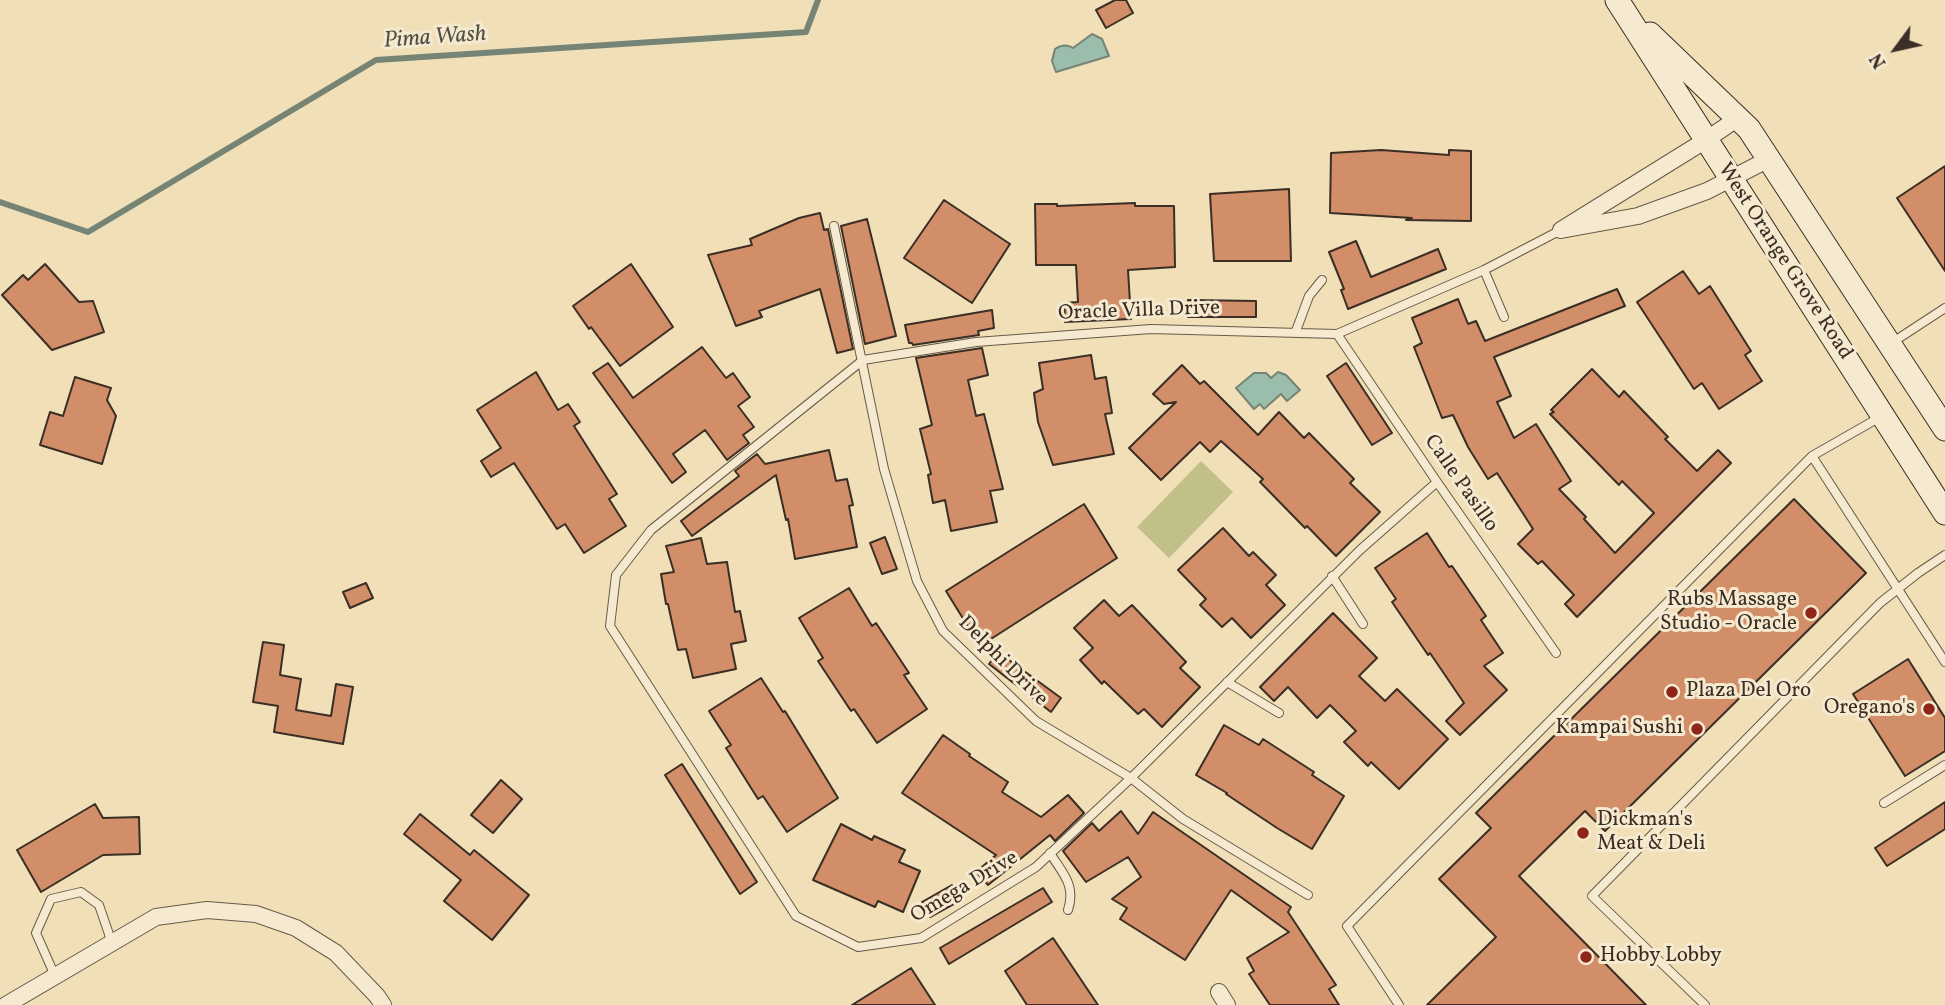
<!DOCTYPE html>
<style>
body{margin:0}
#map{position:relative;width:1945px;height:1005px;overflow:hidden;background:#f0dfb7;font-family:Vollkorn,serif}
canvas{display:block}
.north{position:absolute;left:1861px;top:14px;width:70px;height:70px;-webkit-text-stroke:5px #f5ead0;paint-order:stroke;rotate:237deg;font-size:19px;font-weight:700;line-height:28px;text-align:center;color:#3b2e24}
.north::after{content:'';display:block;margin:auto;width:24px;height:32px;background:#3b2e24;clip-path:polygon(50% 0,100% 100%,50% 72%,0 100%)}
</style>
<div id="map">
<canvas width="1945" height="1005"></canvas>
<div class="north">N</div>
</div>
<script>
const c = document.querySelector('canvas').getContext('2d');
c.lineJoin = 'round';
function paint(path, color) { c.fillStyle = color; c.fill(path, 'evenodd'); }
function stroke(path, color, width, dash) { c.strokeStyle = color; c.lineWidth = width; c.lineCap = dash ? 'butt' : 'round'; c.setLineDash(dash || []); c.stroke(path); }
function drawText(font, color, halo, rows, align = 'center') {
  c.font = font + ' Vollkorn,serif'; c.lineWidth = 6; c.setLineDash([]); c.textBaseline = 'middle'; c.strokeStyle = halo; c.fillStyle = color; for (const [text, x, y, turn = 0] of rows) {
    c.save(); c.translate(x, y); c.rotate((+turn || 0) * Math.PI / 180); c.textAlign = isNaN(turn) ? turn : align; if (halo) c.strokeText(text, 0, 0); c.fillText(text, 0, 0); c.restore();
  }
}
paint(new Path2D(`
 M 1201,461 L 1233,492 L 1169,558 L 1137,527 Z`), '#c1c089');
const water = new Path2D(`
 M 1092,34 L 1102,39 L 1109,56 L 1056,72 L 1052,61 L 1055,49 C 1061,45 1067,44 1073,48 Z
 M 1278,372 L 1286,375 L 1300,390 L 1287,401 L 1281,394 L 1264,409 L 1260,404 L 1254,409 L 1236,388 L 1254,373 L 1266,373 L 1271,378 Z`);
paint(water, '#9bbdab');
stroke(water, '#758475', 2);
stroke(new Path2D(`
 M 0,202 L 88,232 L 376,60 L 806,32 L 818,0`), '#758475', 6);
const building = new Path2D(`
 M 1115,0 L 1126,0 L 1133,13 L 1106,28 L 1096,10 Z
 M 1381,150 L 1449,155 L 1449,150 L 1471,151 L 1471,221 L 1406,220 L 1412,218 L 1330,213 L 1331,153 Z
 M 1945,166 L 1945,271 L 1897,198 Z
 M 1289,189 L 1291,261 L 1214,261 L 1210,194 Z
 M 944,200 L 1010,244 L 972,303 L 904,258 Z
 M 1135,203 L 1135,206 L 1174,206 L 1175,267 L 1128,270 L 1131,319 L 1065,322 L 1064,303 L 1078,302 L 1076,265 L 1036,265 L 1035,204 L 1057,204 L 1057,206 Z
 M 820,213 L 824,230 L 828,229 L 853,349 L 837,353 L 820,289 L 759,311 L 762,317 L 736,326 L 708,255 L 752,245 L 750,239 L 799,218 Z
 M 867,219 L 896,336 L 865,344 L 841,226 Z
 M 1356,241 L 1371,277 L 1438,249 L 1446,269 L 1348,309 L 1341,290 L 1344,289 L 1329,252 Z
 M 45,264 L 79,302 L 93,301 L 104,332 L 52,350 L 2,295 L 23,275 L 28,280 Z
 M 631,264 L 673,327 L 620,366 L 591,327 L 589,329 L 573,306 Z
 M 1683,271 L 1699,294 L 1710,286 L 1751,351 L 1745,355 L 1762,381 L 1719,409 L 1702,383 L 1694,389 L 1637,302 Z
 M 1617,289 L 1625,306 L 1494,357 L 1511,396 L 1497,402 L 1514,438 L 1536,424 L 1571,481 L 1559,489 L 1586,517 L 1584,519 L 1615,553 L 1654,513 L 1622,481 L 1619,485 L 1550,414 L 1554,412 L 1551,410 L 1592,369 L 1619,397 L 1624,391 L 1668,437 L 1665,439 L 1697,471 L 1718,450 L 1731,463 L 1577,617 L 1565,604 L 1574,595 L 1542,561 L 1538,564 L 1518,544 L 1533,529 L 1497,473 L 1488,479 L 1468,447 L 1453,415 L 1442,418 L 1414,347 L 1422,343 L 1412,318 L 1458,299 L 1468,324 L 1476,321 L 1485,341 Z
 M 1188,300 L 1256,301 L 1256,317 L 1188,317 Z
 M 992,310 L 994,328 L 978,331 L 979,335 L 913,345 L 912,343 L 909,343 L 905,325 Z
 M 702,347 L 726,378 L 733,373 L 750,397 L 738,406 L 754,427 L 743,435 L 749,443 L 727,460 L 705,430 L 673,454 L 686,472 L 672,483 L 593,373 L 608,363 L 633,398 Z
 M 982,348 L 988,375 L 968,380 L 976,416 L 984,414 L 1003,489 L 990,491 L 997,522 L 951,531 L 945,500 L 933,503 L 928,475 L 931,474 L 920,429 L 932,425 L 916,358 Z
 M 1091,355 L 1095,379 L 1106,377 L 1112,413 L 1105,414 L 1114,454 L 1053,465 L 1038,422 L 1034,393 L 1043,389 L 1039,363 Z
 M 1346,363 L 1392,433 L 1372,445 L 1327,376 Z
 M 1182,365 L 1200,384 L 1204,381 L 1258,435 L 1279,412 L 1304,438 L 1309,433 L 1354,479 L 1350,483 L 1380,512 L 1336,556 L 1307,526 L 1305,528 L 1260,482 L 1263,479 L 1221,441 L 1210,452 L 1200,442 L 1161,480 L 1129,448 L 1176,402 L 1164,404 L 1153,394 Z
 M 536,372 L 558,410 L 568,404 L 580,422 L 574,426 L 617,494 L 609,499 L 626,526 L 584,553 L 565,524 L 557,529 L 514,463 L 491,477 L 481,461 L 501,448 L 477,410 Z
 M 75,377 L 111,388 L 107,400 L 116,416 L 102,464 L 40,445 L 50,412 L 63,416 Z
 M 829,450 L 836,481 L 847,479 L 853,505 L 849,506 L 857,547 L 795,559 L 788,519 L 786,520 L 776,475 L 692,536 L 681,521 L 739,476 L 735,471 L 757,454 L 765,464 Z
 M 1794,499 L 1866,573 L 1605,831 L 1585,811 L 1519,876 L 1646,1005 L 1427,1005 L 1496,937 L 1439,879 L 1491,828 L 1476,813 Z
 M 1084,504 L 1117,558 L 980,646 L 946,591 Z
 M 1223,528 L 1249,556 L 1253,552 L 1276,575 L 1266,585 L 1285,605 L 1251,638 L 1232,618 L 1222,627 L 1200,605 L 1206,599 L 1178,570 Z
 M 1427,533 L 1449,567 L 1452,566 L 1486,616 L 1481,620 L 1503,653 L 1484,666 L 1507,690 L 1460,735 L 1446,721 L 1464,703 L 1430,653 L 1428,655 L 1392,602 L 1396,599 L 1375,568 Z
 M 885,537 L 897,569 L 882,574 L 870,543 Z
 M 701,538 L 707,564 L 727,562 L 735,612 L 740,611 L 746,641 L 731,644 L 736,669 L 693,678 L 686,649 L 678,650 L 668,604 L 666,604 L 661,574 L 674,572 L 666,546 Z
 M 366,583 L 373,598 L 350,608 L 343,592 Z
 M 849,588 L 872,626 L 876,623 L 909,673 L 904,675 L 927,709 L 877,743 L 854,709 L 851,711 L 818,661 L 823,658 L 799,618 Z
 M 1104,600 L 1119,616 L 1132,605 L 1186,662 L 1180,668 L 1200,687 L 1162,727 L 1144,709 L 1138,714 L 1104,681 L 1102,684 L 1080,660 L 1093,648 L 1074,628 Z
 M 1333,613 L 1377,658 L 1359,676 L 1385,701 L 1397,689 L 1448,739 L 1399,789 L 1371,762 L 1368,766 L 1344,742 L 1356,731 L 1330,705 L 1317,718 L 1288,687 L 1274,701 L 1260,687 Z
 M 263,642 L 284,645 L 280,675 L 301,679 L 296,710 L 331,716 L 336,684 L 353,687 L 343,744 L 274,732 L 278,706 L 253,702 Z
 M 998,652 L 1061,698 L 1051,712 L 989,664 Z
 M 1908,659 L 1945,718 L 1945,751 L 1905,776 L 1853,694 Z
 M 761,678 L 783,712 L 785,711 L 838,798 L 787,832 L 763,796 L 758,799 L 726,748 L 731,745 L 709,711 Z
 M 1224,725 L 1259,745 L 1263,739 L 1314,772 L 1312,775 L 1344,796 L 1312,849 L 1277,828 L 1226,794 L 1227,793 L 1196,775 Z
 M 943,735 L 970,754 L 969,756 L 1008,782 L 1002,792 L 1041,817 L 1068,795 L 1084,813 L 1055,841 L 1050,835 L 988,885 L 976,872 L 996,855 L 902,793 Z
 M 682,764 L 757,882 L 740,894 L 665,775 Z
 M 501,780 L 522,799 L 493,833 L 471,815 Z
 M 1945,802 L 1945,829 L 1887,866 L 1875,848 Z
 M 95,804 L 103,818 L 139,817 L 140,854 L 103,855 L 41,892 L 17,850 Z
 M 1121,811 L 1138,834 L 1153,812 L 1291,907 L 1288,912 L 1336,985 L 1329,989 L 1339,1005 L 1270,1005 L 1249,974 L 1254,971 L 1247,958 L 1289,932 L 1231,890 L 1185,960 L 1120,919 L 1127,908 L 1112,899 L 1141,877 L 1128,857 L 1086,882 L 1063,851 L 1092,823 L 1099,831 Z
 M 420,814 L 470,855 L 474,850 L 529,895 L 492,940 L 444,901 L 461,880 L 404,834 Z
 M 841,824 L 872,840 L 874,836 L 905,850 L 899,862 L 920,871 L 903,912 L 878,901 L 875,907 L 813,880 Z
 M 952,885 L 961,900 L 930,917 L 922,902 Z
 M 1043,888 L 1052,902 L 949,964 L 940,948 Z
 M 1053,938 L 1098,1005 L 1027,1005 L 1005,971 Z
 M 911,968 L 935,1005 L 852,1005 Z`);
paint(building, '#d18e69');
stroke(building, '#3b2e24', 2);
const service = new Path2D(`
 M 834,226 L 884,469 L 917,581 L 943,631 L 1036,721 L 1131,778 L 1183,819 L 1308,895
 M 1484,270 L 1504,317
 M 1296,331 L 1309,296 L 1322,280
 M 1337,334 L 1437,482 L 1556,653
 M 1893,342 L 1945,308
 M 1812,456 L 1882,416
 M 1437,482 L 1360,550 L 1131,778 L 1036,867 L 921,938 L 858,947 L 796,916 L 610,626 L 616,575 L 651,530 L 863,360 L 976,342 L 1151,329 L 1337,334 L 1484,270 L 1561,230
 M 1332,576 L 1363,624
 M 1227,682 L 1279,713
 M 1884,803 L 1945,765
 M 1050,853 C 1063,874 1076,885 1068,910
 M 55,976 L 36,933 L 51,899 L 81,892 L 99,905 L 112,943
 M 1399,1005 L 1347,926 L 1812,456 L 1945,662
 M 1705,1005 L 1592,896 L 1880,603 L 1918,573 L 1945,555`);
const minor = new Path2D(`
 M 1738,118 L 1706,140 L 1561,230 L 1638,216 L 1707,191 L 1769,159
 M 1219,992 L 1227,1005
 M 6,1005 L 156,917 L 207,910 L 256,914 L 296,928 L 336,953 L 377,996 L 383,1005`);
const secondary = new Path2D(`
 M 1617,0 L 1945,513
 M 1650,34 L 1749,129 L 1945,429`);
stroke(service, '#685a49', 10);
stroke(minor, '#685a49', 18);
stroke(secondary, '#3b2e24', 25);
stroke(service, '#f5ead0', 8);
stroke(minor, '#f5ead0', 16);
stroke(secondary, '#f5ead0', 23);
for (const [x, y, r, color] of [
 [1811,613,7,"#8f2418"],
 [1672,692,7,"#8f2418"],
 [1929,709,7,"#8f2418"],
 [1697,729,7,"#8f2418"],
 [1583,833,7,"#8f2418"],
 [1586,957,7,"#8f2418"]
]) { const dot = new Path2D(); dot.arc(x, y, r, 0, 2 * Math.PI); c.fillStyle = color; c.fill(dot); stroke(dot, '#f5ead0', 2.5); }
drawText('21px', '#3b2e24', '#f5ead0', [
 ["West Orange Grove Road",1784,262,57],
 ["Oracle Villa Drive",1139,312,-2],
 ["Calle Pasillo",1460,484,55],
 ["Delphi Drive",1002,662,45],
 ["Omega Drive",965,888,-31]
]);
drawText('21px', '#3b2e24', '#f5ead0', [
 ["Rubs Massage",1797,601],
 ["Studio - Oracle",1797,625],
 ["Plaza Del Oro",1686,692,"left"],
 ["Oregano's",1915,709],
 ["Kampai Sushi",1683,729],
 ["Dickman's",1597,821,"left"],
 ["Meat & Deli",1597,845,"left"],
 ["Hobby Lobby",1600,957,"left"]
], 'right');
drawText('italic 23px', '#535246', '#f5ead0', [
 ["Pima Wash",435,39,-4]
]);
</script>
